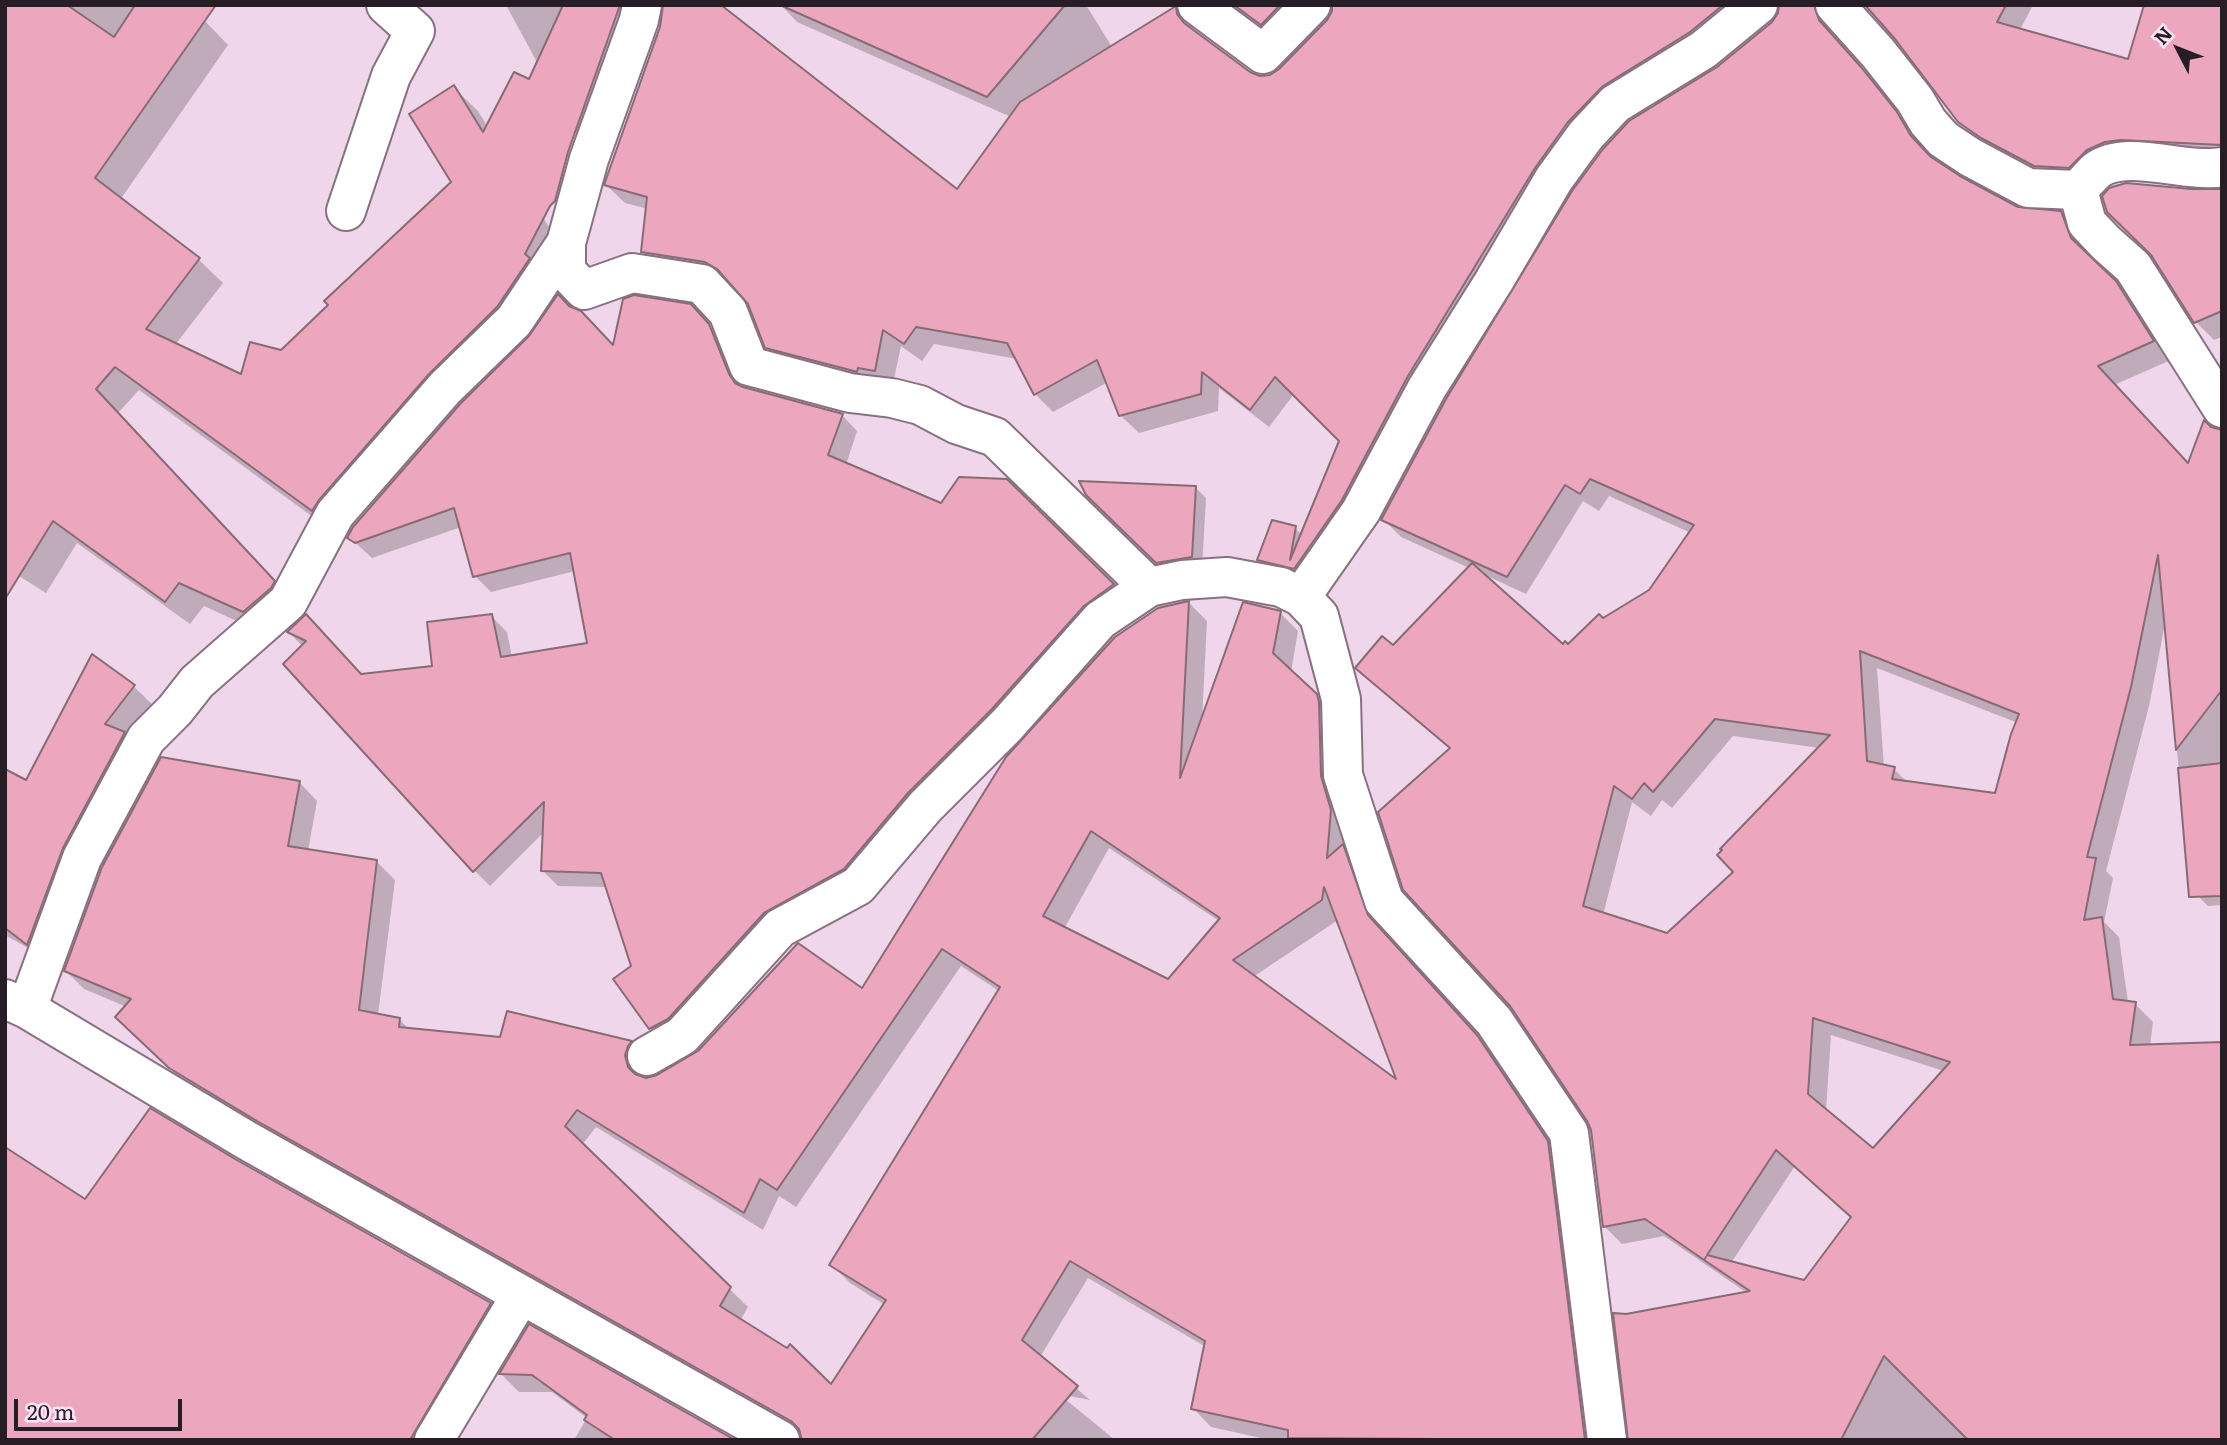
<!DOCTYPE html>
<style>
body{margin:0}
#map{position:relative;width:2227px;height:1445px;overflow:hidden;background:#f0d6ea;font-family:Literata,serif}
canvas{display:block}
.frame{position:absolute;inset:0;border:7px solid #271e25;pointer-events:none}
.north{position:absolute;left:2143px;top:14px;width:70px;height:70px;-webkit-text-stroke:5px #fee3f7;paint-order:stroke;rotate:312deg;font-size:19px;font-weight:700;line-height:28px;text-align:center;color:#271e25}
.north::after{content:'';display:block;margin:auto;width:24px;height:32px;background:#271e25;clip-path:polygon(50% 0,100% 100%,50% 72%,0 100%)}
.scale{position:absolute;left:14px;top:1399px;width:168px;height:32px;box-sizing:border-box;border:4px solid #271e25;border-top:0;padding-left:9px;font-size:21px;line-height:24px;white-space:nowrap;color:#271e25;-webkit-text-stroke:5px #fee3f7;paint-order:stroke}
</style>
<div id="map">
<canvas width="2227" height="1445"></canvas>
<div class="frame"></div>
<div class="north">N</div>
<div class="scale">20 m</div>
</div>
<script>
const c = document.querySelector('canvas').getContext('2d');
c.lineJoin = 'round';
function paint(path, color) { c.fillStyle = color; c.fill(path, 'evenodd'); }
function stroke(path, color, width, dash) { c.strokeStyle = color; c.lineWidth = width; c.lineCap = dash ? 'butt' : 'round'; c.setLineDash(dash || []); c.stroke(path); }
paint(new Path2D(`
 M 5,5 L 182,5 L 205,21 L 228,45 L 120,200 L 199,260 L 223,283 L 175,345 L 242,376 L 281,352 L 453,182 L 454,88 L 478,111 L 563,250 L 336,534 L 139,390 L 118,413 L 297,606 L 267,635 L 204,606 L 190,624 L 77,543 L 46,593 L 11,571 Z
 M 506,5 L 628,5 L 600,158 L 576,134 Z
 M 781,5 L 1086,5 L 1112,47 L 1175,8 L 1193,26 L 1194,33 L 1249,73 L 1259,77 L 1270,77 L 1570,5 L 1763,5 L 1621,103 L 1312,586 L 1277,578 L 1259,560 L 1295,528 L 1302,535 L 1341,441 L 1294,394 L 1269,427 L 1219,388 L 1218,411 L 1139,433 L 1120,415 L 1108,382 L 1053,412 L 1035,394 L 1017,359 L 934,344 L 922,361 L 901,346 L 892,388 L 785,365 L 767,347 L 750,303 L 733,284 L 725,280 L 661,270 L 643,252 L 648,209 L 625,203 L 606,185 L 957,191 L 1011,117 L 797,22 Z
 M 1229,5 L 1317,5 L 1280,42 Z
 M 1781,5 L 1841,5 L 1831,28 L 1836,39 L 1879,87 L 1935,162 L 1959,178 L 2017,209 L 2060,213 L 2079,231 L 2088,257 L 2134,302 L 2171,360 L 2114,385 L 2189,465 L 2212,429 L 2222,431 L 2222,905 L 2208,906 L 2190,888 L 2165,624 L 2149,706 L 2106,871 L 2113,878 L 2104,922 L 2119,937 L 2128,1003 L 2135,1004 L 2153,1022 L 2150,1046 L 2222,1440 L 1630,1440 L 1626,1316 L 1747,1293 L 1664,1236 L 1622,1244 L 1604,1226 L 1592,1130 L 1451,749 L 1358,668 L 1393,648 L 1469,568 L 1401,537 L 1383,519 L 1716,70 L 1773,23 L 1780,13 ZM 1609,496 L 1691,533 L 1650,591 L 1603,620 L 1568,646 L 1563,647 L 1485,575 L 1526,594 L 1583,501 L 1599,511 ZM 1877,668 L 2018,723 L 1996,795 L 1908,783 L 1894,769 L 1884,767 ZM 1733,736 L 1820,748 L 1736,872 L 1668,935 L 1603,915 L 1632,802 L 1651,816 L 1662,800 L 1672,808 ZM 1831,1035 L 1944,1071 L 1873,1150 L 1826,1111 ZM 1795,1166 L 1852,1218 L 1805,1282 L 1731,1263 Z
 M 1867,5 L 2033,5 L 2020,30 L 2129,62 L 2222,5 L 2222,163 L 2054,184 L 1978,140 L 1959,121 L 1897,38 Z
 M 2222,191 L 2222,337 L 2214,340 L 2196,322 L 2154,256 L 2207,192 Z
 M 707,322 L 724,342 L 743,389 L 842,415 L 857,431 L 846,465 L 941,505 L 1006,481 L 1129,600 L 1007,726 L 666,1044 L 651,1028 L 616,979 L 633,967 L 607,887 L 558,886 L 542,870 L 544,832 L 490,886 L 474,870 L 303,647 L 289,632 L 306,617 L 362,676 L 434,667 L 491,616 L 507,632 L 512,657 L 590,644 L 575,571 L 491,592 L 475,576 L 461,527 L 372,558 L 349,537 L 615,348 Z
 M 1195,487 L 1206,498 L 1202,568 L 1168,573 L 1088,494 Z
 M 1189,603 L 1207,621 L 1202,721 L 1280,613 L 1298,631 L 1291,672 L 1335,714 L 1349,830 L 1347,851 L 1360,864 L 1385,935 L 1495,1055 L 1565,1161 L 1600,1440 L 1270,1440 L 1211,1427 L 1193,1408 L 1206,1347 L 1088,1278 L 1040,1357 L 1090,1400 L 1059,1394 L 1115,1440 L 803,1440 L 802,1434 L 277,1139 L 189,1086 L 135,1035 L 127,1007 L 84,989 L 66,971 L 299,782 L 317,801 L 308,851 L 377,862 L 395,880 L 378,1015 L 399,1019 L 410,1030 L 502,1039 L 508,1013 L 631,1042 L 649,1060 L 643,1074 L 644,1079 L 648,1080 L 863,991 ZM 1109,848 L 1219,921 L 1169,981 L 1064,929 ZM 1338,920 L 1399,1084 L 1253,977 ZM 961,966 L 999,991 L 832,1265 L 850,1283 L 885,1305 L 832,1387 L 740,1321 L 748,1307 L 582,1145 L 596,1127 L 763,1230 L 779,1196 L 796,1207 Z
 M 133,686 L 152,704 L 127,737 L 46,962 L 28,948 L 5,935 L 5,771 L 26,783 Z
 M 234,1161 L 490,1304 L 508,1322 L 466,1391 L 357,1390 L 420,1421 L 438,1440 L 5,1440 L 85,1202 Z
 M 530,1326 L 731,1440 L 574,1440 L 587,1418 L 552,1392 L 519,1392 L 501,1374 Z`), '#0003');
const building = new Path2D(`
 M 5,5 L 67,5 L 114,37 L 135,5 L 216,5 L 95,178 L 200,258 L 146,329 L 241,374 L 250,342 L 281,350 L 328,305 L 324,301 L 451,182 L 409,114 L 454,85 L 483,132 L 514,72 L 529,79 L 563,5 L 620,5 L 568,152 L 555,201 L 550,206 L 525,254 L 530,258 L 497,307 L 429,374 L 319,500 L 312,511 L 115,367 L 96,389 L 275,581 L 271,588 L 243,612 L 179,583 L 165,602 L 53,521 L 5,599 Z
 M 663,5 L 721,5 L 957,189 L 1020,102 L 1176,6 L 1177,14 L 1184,23 L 1250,72 L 1260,76 L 1270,75 L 1279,69 L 1327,20 L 1332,11 L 1332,5 L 1723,5 L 1690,32 L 1603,86 L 1568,122 L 1535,168 L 1408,376 L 1342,500 L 1294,569 L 1257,560 L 1272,520 L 1296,526 L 1290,560 L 1339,441 L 1275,377 L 1250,410 L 1202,372 L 1201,394 L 1119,416 L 1097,360 L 1034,395 L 1007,343 L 916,327 L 904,344 L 883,330 L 875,371 L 858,368 L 857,372 L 854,371 L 765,348 L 748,304 L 717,269 L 705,262 L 641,252 L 647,197 L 604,185 L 660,27 Z
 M 780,5 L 1065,5 L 987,97 Z
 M 1234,5 L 1280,5 L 1261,25 Z
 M 1779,5 L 1814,5 L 1819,20 L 1861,67 L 1897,112 L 1911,136 L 1931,157 L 1960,176 L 2018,207 L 2061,211 L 2071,238 L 2116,281 L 2154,341 L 2098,366 L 2188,463 L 2204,420 L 2211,427 L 2222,430 L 2222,690 L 2176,750 L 2158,555 L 2131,687 L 2087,857 L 2096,858 L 2084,920 L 2102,917 L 2113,999 L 2136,1002 L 2130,1045 L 2222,1042 L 2222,1440 L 1968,1440 L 1884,1356 L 1841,1440 L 1628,1440 L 1613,1313 L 1626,1314 L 1750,1291 L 1704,1260 L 1706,1257 L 1704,1260 L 1645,1219 L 1603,1227 L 1591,1130 L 1587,1121 L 1510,1006 L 1403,890 L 1378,812 L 1450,748 L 1355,668 L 1382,636 L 1393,645 L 1472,563 L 1563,644 L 1565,641 L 1568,644 L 1599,614 L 1603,618 L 1649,590 L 1694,525 L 1590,479 L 1580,494 L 1565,485 L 1507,577 L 1381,520 L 1446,399 L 1572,191 L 1603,149 L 1629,121 L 1717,67 L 1772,22 L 1778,13 ZM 1860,651 L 2019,714 L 2011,734 L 1995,793 L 1892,779 L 1895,767 L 1867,761 ZM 1715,719 L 1830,735 L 1720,849 L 1722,850 L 1717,855 L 1733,872 L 1667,933 L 1583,906 L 1614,786 L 1632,799 L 1644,783 L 1653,792 ZM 1813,1018 L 1950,1062 L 1873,1148 L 1808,1094 ZM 1776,1150 L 1851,1217 L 1804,1280 L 1707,1255 Z
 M 1865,5 L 2006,5 L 1997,22 L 2128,59 L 2144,5 L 2222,5 L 2222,145 L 2121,140 L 2105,142 L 2087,150 L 2069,168 L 2034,166 L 1981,138 L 1958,122 L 1895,39 Z
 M 2126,183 L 2191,189 L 2222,189 L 2222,311 L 2194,323 L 2151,255 L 2107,212 L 2102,196 L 2109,188 Z
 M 558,294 L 569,306 L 581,311 L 613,345 L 623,299 L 634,295 L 691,304 L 709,324 L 729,374 L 735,383 L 743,387 L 843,414 L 828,455 L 941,503 L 959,477 L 1007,479 L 1114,584 L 1084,606 L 991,710 L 908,793 L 844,869 L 764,913 L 668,1019 L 649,1029 L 613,979 L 631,966 L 601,873 L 541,871 L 544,802 L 473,872 L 283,664 L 306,641 L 287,632 L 306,614 L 361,674 L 432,666 L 427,622 L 492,614 L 501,657 L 587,643 L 570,553 L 473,577 L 454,508 L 355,543 L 347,538 L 353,527 L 461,403 L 529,336 Z
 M 1079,481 L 1196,486 L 1192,557 L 1156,563 L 1086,495 Z
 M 1189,601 L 1180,778 L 1243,602 L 1281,611 L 1273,653 L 1317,694 L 1319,702 L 1321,776 L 1331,810 L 1327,858 L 1343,844 L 1368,915 L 1477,1035 L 1548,1141 L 1585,1440 L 1288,1438 L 1288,1430 L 1191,1409 L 1205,1341 L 1070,1261 L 1022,1340 L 1078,1386 L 1032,1440 L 802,1440 L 799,1429 L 791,1421 L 257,1121 L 169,1068 L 115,1017 L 131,999 L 64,971 L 102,867 L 161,757 L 300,781 L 288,846 L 377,860 L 359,1010 L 400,1018 L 399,1027 L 500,1037 L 507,1011 L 632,1041 L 628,1046 L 625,1055 L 628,1067 L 635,1074 L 646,1078 L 657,1075 L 698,1051 L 798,943 L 862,988 L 1006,757 L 1115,637 L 1158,608 ZM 1091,831 L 1220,918 L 1168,979 L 1043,916 ZM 1324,887 L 1396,1079 L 1233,960 L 1322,900 ZM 942,949 L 1000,987 L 829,1265 L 886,1300 L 831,1384 L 790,1344 L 787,1348 L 720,1306 L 731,1287 L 565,1126 L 577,1110 L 744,1213 L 760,1179 L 777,1190 Z
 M 92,654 L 135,685 L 105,724 L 125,732 L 63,848 L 27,945 L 5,928 L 5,769 L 26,780 Z
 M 2222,763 L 2222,896 L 2189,897 L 2178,768 Z
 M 150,1108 L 235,1159 L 491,1303 L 410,1440 L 5,1440 L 5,1147 L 85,1199 Z
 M 529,1324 L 735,1440 L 615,1440 L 584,1420 L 587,1415 L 532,1375 L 499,1374 Z`);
paint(building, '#eca7bf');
stroke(building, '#886a74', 2);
const minor = new Path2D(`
 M 1197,5 L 1263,54 L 1311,5
 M 1835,5 L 1878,53 L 1915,100 L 1928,122 L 1943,139 L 1970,157 L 2028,188 L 2078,190 L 2087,223 L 2106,243 L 2133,267 L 2222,408
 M 2078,190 C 2084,184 2090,176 2097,170 C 2127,148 2187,174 2222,167
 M 346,211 L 391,76 L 415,31 L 386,5
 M 566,243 L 566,271 L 584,290 L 632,273 L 702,284 L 728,312 L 749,366 L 850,393 L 892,398 L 920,405 L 956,424 L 995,437 L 1149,587
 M 1301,597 L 1361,511 L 1427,388 L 1494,281 L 1554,179 L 1586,135 L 1615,104 L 1703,50 L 1758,5
 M 5,999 L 27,1009 L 246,1140 L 780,1440
 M 27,1009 L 82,858 L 146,739 L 175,710 L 197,682 L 288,602 L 335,514 L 445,388 L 514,321 L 566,243 L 589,159 L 639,20 L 642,5
 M 647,1056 L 682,1036 L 780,928 L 858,886 L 925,807 L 1007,725 L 1100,620 L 1149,587 L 1182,580 L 1227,577 L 1281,587 L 1301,597 L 1319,616 L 1341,699 L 1343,775 L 1384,901 L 1494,1021 L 1569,1133 L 1607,1440
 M 434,1440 L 521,1295`);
stroke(minor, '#887183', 42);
stroke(minor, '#fff', 38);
</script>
